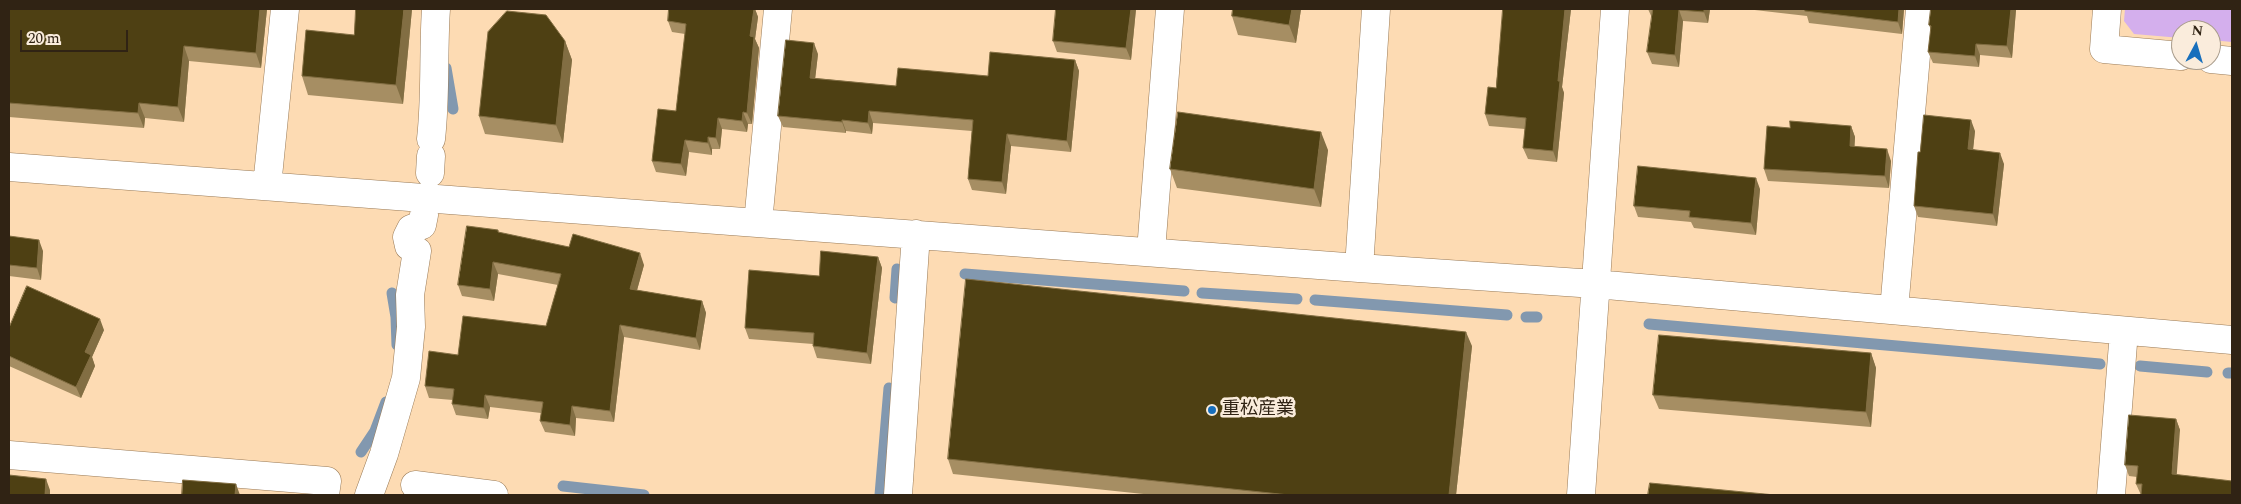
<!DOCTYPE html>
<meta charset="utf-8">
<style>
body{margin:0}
#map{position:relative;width:2241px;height:504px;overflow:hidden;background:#fddbb3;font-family:Spectral,serif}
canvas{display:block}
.frame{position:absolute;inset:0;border:10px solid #302314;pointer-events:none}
.north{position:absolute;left:2171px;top:20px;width:50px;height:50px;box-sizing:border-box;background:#faecdc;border:1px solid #a99c8c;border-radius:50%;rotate:6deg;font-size:14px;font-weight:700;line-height:20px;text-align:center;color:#302314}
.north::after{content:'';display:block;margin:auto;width:18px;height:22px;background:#186fbc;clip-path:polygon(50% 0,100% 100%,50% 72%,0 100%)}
.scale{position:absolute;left:20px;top:30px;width:108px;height:22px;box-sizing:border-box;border:2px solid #302314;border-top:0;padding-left:6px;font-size:15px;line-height:18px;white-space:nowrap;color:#302314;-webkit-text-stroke:4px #faecdc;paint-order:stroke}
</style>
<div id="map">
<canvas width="2241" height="504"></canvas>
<div class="frame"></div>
<div class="north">N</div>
<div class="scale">20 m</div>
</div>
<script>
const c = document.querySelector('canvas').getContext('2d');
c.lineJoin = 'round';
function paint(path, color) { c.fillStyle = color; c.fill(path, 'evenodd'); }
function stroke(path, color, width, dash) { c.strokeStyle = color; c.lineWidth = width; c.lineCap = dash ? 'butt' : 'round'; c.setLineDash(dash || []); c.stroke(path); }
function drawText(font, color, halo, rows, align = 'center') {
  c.font = font + ' Spectral,"Noto Sans JP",serif'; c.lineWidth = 5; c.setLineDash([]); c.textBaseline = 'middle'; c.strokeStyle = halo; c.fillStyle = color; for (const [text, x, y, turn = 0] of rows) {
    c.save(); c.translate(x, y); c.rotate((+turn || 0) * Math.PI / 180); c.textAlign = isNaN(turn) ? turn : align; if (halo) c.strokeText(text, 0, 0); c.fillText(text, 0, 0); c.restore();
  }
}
paint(new Path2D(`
 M 2125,9 L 2232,9 L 2232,42 L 2211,40 L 2211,30 L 2181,30 L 2181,38 L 2134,34 L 2124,21 Z`), '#d4afed');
stroke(new Path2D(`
 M 446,68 L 453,109
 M 965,274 L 1184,291
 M 392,293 L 396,317 L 397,345
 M 1202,293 L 1297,299
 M 895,298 L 897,269
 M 1315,300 L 1507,315
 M 1526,317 L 1537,317
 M 1649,324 L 2100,364
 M 2140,366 L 2207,372
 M 2228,373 L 2232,373
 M 361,452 L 375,431 L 386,402
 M 563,486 L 644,495
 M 880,495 L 889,388`), '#8298af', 11);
const minor = new Path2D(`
 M 2107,9 L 2104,49 L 2181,56
 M 2211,59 L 2232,61
 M 431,139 C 436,96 433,52 436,9
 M 9,167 L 1359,268 L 1595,284 L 2232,340
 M 430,173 L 431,156
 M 267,186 L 285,9
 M 758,223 L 778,9
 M 1151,251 L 1170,9
 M 1359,268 L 1376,9
 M 1894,310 L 1920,9
 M 9,455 L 327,481 L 325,495
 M 415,485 L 494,495
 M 369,495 L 384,454 L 406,378 L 411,327 L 410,295 L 417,251 L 409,246 L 407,237 L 411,229 L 422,225 L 424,215
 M 898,495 L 916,234
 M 1581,495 L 1615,9
 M 2111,495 L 2124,331`);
stroke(minor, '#997a56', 29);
stroke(minor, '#fff', 28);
paint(new Path2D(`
 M 9,9 L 267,9 L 261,68 L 189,61 L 184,122 L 145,118 L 144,128 L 9,117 Z
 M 412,9 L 403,104 L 308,95 L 302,76 L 354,35 Z
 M 669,9 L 755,9 L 758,17 L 755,39 L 759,48 L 752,124 L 748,124 L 747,132 L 722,129 L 720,149 L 712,149 L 712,155 L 689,152 L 686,176 L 656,172 L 652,161 L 676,111 L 685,34 L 672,32 L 668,21 Z
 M 1056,9 L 1136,9 L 1131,60 L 1057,52 L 1053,41 Z
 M 1233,9 L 1301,9 L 1296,43 L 1238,35 L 1232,16 Z
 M 1503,9 L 1571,9 L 1562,87 L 1564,93 L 1557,162 L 1528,159 L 1523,148 L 1525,129 L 1489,126 L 1485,114 L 1496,88 Z
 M 1648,9 L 1710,9 L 1708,23 L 1683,21 L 1679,67 L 1652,64 L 1647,52 L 1652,18 Z
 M 1746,9 L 1904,9 L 1902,34 L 1809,23 L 1807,16 Z
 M 1931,9 L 2016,9 L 2012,58 L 1980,55 L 1979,67 L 1933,63 L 1928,52 L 1931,30 L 1929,25 Z
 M 565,41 L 572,60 L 563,143 L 485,134 L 479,116 Z
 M 818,54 L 815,78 L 896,86 L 988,76 L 1075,60 L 1079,71 L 1071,152 L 1011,146 L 1006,194 L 972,190 L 968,179 L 972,131 L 873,123 L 872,134 L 846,131 L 846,133 L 783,127 L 778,116 Z
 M 1851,126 L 1855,137 L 1854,147 L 1891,161 L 1889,188 L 1768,181 L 1764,169 L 1790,128 Z
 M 1975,131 L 1973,149 L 2004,164 L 1997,226 L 1918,217 L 1914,206 L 1920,152 Z
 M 1328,150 L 1321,207 L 1177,188 L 1170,169 Z
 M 1760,189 L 1756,235 L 1694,228 L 1691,222 L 1638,217 L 1634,206 Z
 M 498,230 L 499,233 L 644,265 L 637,290 L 702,301 L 706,313 L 700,350 L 624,337 L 614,422 L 576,418 L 575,436 L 545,432 L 540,421 L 541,413 L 490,407 L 488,419 L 456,415 L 452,404 L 453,400 L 429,398 L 425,386 L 458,355 L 546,326 L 558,285 L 498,274 L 494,301 L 462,296 L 458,285 Z
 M 9,236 L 43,251 L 41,280 L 9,276 Z
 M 878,257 L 882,268 L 871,364 L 817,358 L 813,346 L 813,344 L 749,339 L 745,328 L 819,276 Z
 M 9,328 L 104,330 L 92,357 L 95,366 L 81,398 L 9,366 Z
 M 1472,346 L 1456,495 L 1153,495 L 953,474 L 948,459 Z
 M 1871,353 L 1876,368 L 1871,427 L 1659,409 L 1653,395 Z
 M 2176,419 L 2180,430 L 2141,495 L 2136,484 L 2137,477 L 2129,476 L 2125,465 Z`), '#a68e63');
paint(new Path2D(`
 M 260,9 L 267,9 L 261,68 L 256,53 Z
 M 404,9 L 412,9 L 403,104 L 396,85 Z
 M 754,9 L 755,9 L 758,17 L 755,39 L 759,48 L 752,124 L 747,113 L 750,36 Z
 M 1131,9 L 1136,9 L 1131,60 L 1126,48 Z
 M 1292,9 L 1301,9 L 1296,43 L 1289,25 Z
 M 1565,9 L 1571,9 L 1562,87 L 1564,93 L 1557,162 L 1553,151 L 1558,81 Z
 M 1704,9 L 1710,9 L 1708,23 L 1704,12 Z
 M 1899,9 L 1904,9 L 1902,34 L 1898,22 Z
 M 2011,9 L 2016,9 L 2016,10 L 2012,58 L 2007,46 Z
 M 1679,10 L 1683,21 L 1679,67 L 1675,55 Z
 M 565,41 L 572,60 L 563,143 L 556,125 Z
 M 814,43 L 818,54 L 814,89 L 810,78 Z
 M 1976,44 L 1980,55 L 1979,67 L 1975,56 Z
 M 184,46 L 189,61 L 184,122 L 178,107 Z
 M 1075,60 L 1079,71 L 1071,152 L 1067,141 Z
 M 139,103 L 145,118 L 144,128 L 138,113 Z
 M 869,111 L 873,123 L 872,134 L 868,123 Z
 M 743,112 L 748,124 L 747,132 L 742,121 Z
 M 718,118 L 722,129 L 720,149 L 716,138 Z
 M 842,120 L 846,131 L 846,133 L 842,122 Z
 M 1971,120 L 1975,131 L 1972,160 L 1968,149 Z
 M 1851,126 L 1855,137 L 1854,158 L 1850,146 Z
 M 1321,132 L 1328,150 L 1321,207 L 1314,189 Z
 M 1007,134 L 1011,146 L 1006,194 L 1002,182 Z
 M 708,137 L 712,149 L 712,155 L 708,143 Z
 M 685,140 L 689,152 L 686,176 L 681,164 Z
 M 1887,149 L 1891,161 L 1889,188 L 1885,176 Z
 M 2000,153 L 2004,164 L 1997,226 L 1993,214 Z
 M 1756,178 L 1760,189 L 1756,235 L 1751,223 Z
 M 39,240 L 43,251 L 41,280 L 37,268 Z
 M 640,253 L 644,265 L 634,301 L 630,289 Z
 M 878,257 L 882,268 L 871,364 L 867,353 Z
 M 493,262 L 498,274 L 494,301 L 490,289 Z
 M 702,301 L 706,313 L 700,350 L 696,338 Z
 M 100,319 L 104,330 L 92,357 L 95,366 L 81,398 L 76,387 L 85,352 Z
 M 620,325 L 624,337 L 614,422 L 610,411 Z
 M 1466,332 L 1472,346 L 1456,495 L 1449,495 Z
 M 1871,353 L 1876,368 L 1871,427 L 1866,412 Z
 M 485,395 L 490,407 L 488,419 L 484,408 Z
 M 572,406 L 576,418 L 575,436 L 570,425 Z
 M 2176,419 L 2180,430 L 2176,485 L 2172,474 Z
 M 46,479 L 50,490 L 50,495 L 45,495 Z
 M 236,484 L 240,495 L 235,495 Z`), '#826e43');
const building = new Path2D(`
 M 9,9 L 260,9 L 256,53 L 184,46 L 178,107 L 139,103 L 138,113 L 9,103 Z
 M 356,9 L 404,9 L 396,85 L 302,76 L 306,30 L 354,35 Z
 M 669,9 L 754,9 L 750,36 L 754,37 L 747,113 L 743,112 L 742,121 L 718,118 L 716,138 L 708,137 L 708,143 L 685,140 L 681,164 L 652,161 L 658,109 L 676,111 L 686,24 L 668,21 Z
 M 1056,9 L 1131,9 L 1126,48 L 1053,41 Z
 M 1233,9 L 1292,9 L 1289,25 L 1232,16 Z
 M 1503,9 L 1565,9 L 1558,81 L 1560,81 L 1553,151 L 1523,148 L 1526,118 L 1485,114 L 1488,87 L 1496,88 Z
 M 1653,9 L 1704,9 L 1704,12 L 1679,10 L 1675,55 L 1647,52 Z
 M 1805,9 L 1899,9 L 1898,22 L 1805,11 Z
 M 1931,9 L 2011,9 L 2007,46 L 1976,44 L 1975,56 L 1928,52 L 1931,26 L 1929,25 Z
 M 507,11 L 546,15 L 565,41 L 556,125 L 479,116 L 488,32 Z
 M 786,40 L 814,43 L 810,78 L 896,86 L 898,68 L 988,76 L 990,52 L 1075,60 L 1067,141 L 1007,134 L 1002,182 L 968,179 L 973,120 L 869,111 L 868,123 L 842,120 L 842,122 L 778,116 Z
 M 1178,112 L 1321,132 L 1314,189 L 1170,169 Z
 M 1924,115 L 1971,120 L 1968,149 L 2000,153 L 1993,214 L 1914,206 L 1918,152 L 1920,152 Z
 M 1790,121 L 1851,126 L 1850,146 L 1887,149 L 1885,176 L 1764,169 L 1767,126 L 1790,128 Z
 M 1638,166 L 1756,178 L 1751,223 L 1689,217 L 1690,211 L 1634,206 Z
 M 467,226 L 498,230 L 498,232 L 569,247 L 573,234 L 640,253 L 630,289 L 702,301 L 696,338 L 620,325 L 610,411 L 572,406 L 570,425 L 540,421 L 543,402 L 485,395 L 484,408 L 452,404 L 454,389 L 425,386 L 429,351 L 458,355 L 463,316 L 546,326 L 561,274 L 493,262 L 490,289 L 458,285 Z
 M 9,236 L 39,240 L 37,268 L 9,265 Z
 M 821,251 L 878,257 L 867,353 L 813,346 L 814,333 L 745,328 L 749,270 L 819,276 Z
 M 966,279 L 1466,332 L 1449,495 L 1289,495 L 948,459 Z
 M 27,286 L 100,319 L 85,352 L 91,355 L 76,387 L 9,356 L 9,328 Z
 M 1659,335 L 1871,353 L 1866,412 L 1653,395 Z
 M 2129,415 L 2176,419 L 2172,474 L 2232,481 L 2232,495 L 2141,495 L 2142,484 L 2136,484 L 2138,466 L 2125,465 Z
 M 9,475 L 46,479 L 45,495 L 9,495 Z
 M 183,480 L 236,484 L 235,495 L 182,495 Z
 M 1650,483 L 1775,495 L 1648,495 Z`);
paint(building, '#4e4013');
stroke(building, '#826e43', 1);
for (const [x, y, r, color] of [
 [1212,410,5,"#186fbc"]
]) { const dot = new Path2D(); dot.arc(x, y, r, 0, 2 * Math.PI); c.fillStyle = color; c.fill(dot); stroke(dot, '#faecdc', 2); }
drawText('18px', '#302314', '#faecdc', [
 ["重松産業",1222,410]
], 'left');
</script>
